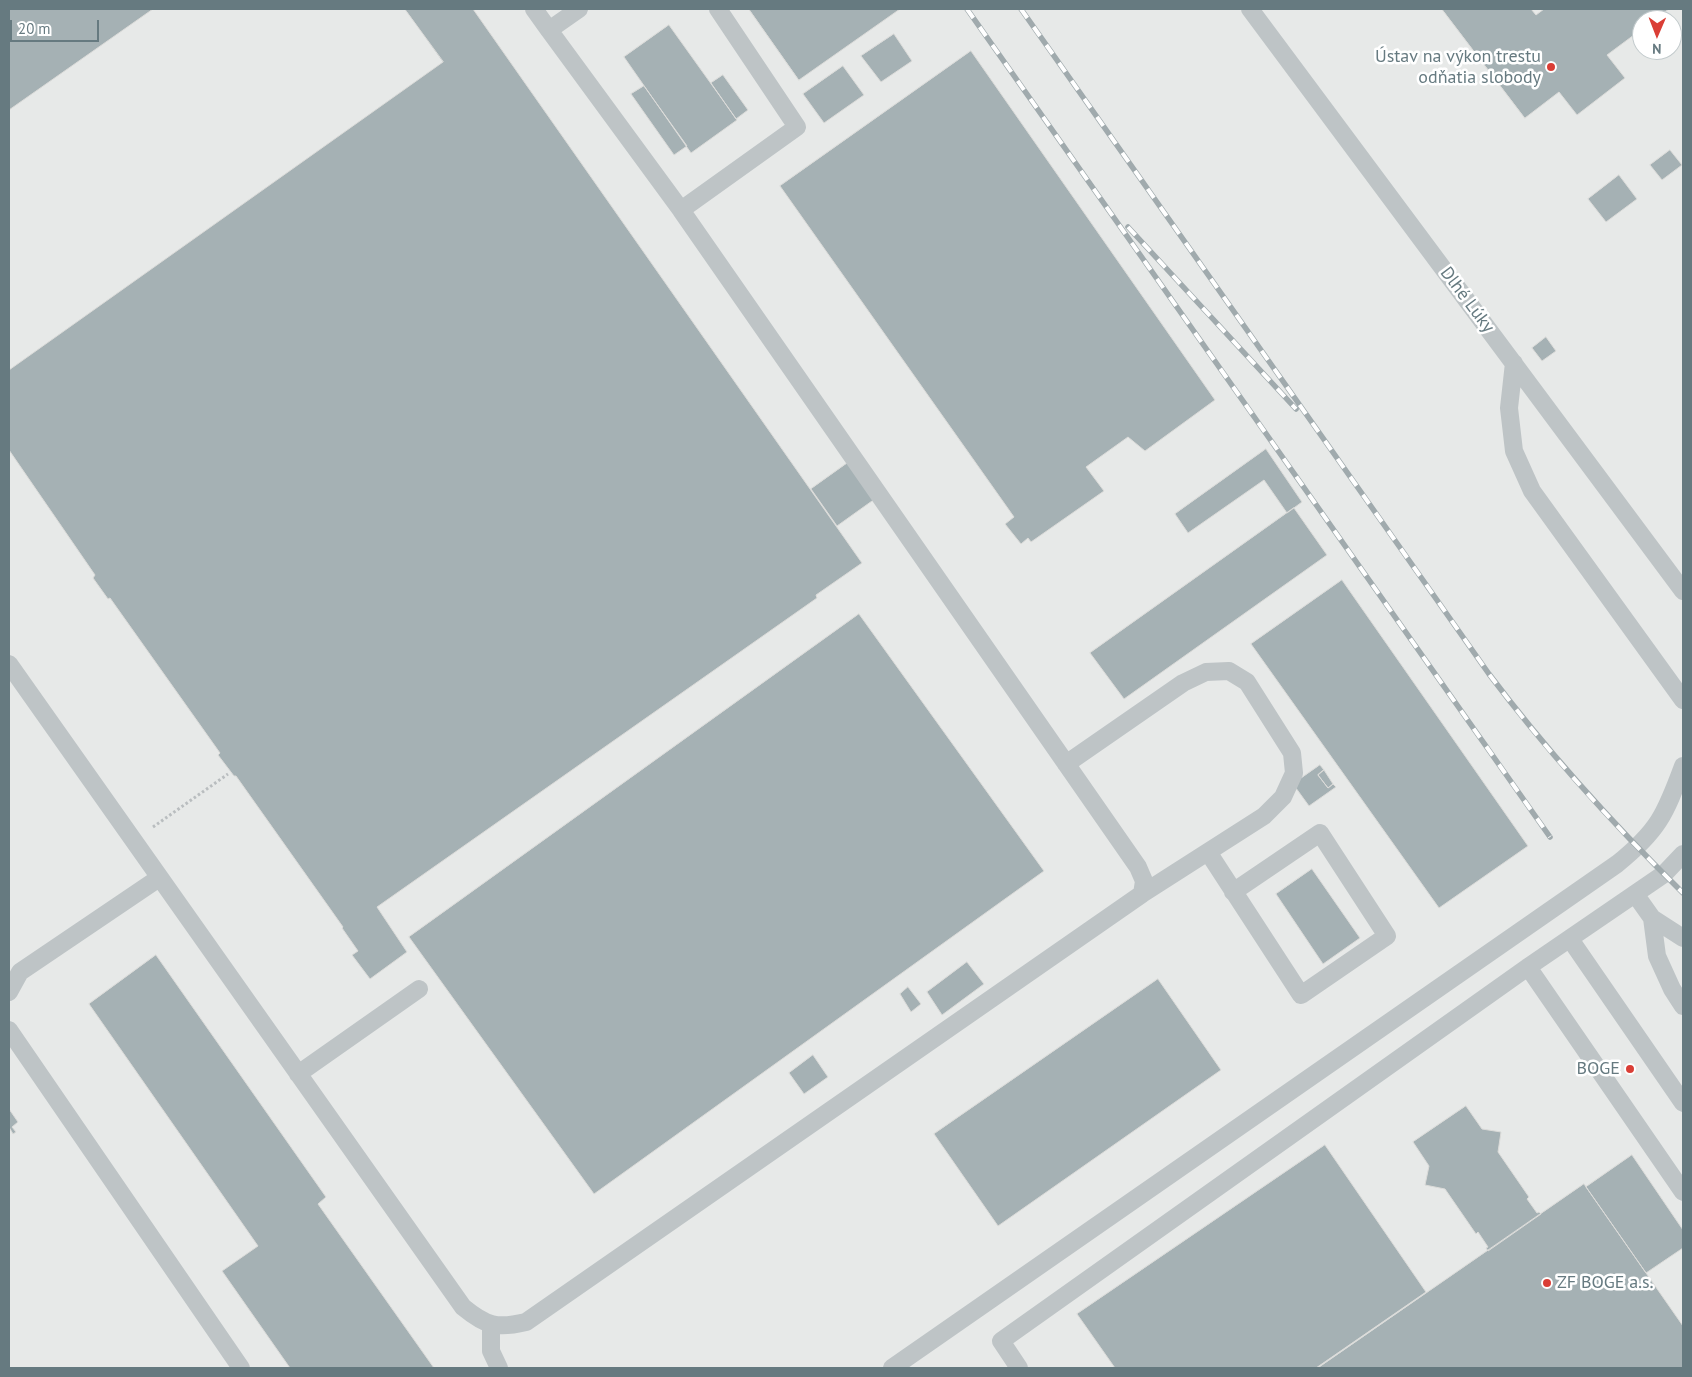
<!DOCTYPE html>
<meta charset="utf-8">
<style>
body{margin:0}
#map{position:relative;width:1692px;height:1377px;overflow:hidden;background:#f9f9f7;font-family:"PT Sans",sans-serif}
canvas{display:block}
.frame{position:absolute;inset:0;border:10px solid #667a80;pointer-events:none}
.north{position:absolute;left:1632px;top:10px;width:50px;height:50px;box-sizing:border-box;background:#fff;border:1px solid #c2cacc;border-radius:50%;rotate:181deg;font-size:14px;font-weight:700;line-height:20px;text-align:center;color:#667a80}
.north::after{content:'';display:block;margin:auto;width:18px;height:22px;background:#da3e36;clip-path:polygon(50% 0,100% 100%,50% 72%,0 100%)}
.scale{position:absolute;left:10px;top:20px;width:89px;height:22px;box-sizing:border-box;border:2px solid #667a80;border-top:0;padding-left:6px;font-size:15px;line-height:18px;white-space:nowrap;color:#667a80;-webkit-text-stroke:4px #fff;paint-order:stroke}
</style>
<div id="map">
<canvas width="1692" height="1377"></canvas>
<div class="frame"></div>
<div class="north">N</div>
<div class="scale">20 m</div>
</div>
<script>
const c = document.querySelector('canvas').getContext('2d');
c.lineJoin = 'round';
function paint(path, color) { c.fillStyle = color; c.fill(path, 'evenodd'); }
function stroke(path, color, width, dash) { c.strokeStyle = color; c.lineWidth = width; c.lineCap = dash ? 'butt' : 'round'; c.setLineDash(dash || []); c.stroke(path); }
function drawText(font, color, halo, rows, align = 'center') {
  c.font = font + ' "PT Sans",sans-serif'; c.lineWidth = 5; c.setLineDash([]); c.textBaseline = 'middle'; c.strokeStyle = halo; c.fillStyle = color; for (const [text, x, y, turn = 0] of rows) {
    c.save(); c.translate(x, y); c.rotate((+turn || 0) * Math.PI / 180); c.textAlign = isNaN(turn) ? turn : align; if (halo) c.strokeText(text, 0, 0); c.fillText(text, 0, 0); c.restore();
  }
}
paint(new Path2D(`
 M 9,9 L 1683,9 L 1683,1368 L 9,1368 ZM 1642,20 L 1672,20 L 1672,50 L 1642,50 Z`), '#e7e9e8');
const building = new Path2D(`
 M 9,9 L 153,9 L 9,110 Z
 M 405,9 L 473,9 L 862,563 L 816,595 L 817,598 L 377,907 L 407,952 L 370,979 L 352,955 L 358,951 L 342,928 L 343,927 L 236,776 L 234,776 L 218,755 L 220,753 L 110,598 L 108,599 L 93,578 L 95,575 L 9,450 L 9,370 L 443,62 Z
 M 749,9 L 900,9 L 799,80 Z
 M 1442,9 L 1531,9 L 1536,15 L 1544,9 L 1669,9 L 1654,20 L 1642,20 L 1642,29 L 1607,55 L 1625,78 L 1577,115 L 1559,92 L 1525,118 Z
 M 669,25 L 737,120 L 691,153 L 624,57 Z
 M 894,34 L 912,61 L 881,82 L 861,56 Z
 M 971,51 L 1215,400 L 1145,451 L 1128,437 L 1086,467 L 1104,491 L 1031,542 L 1028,538 L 1021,544 L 1005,524 L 1014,517 L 780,186 Z
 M 843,66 L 864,95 L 824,123 L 803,94 Z
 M 723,75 L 748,110 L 736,119 L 711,83 Z
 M 644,86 L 687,146 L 674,155 L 631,94 Z
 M 1670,150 L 1682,165 L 1662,180 L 1650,165 Z
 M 1619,175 L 1637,199 L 1606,222 L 1588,199 Z
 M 1546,337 L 1556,351 L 1542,361 L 1532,348 Z
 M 1266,449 L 1302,502 L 1287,513 L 1264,480 L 1188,533 L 1175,514 Z
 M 853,459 L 879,496 L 837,526 L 811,489 Z
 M 1294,508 L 1327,555 L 1124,699 L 1090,653 Z
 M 1342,580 L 1528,846 L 1439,908 L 1251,644 Z
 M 859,614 L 1044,871 L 594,1194 L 409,937 Z
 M 1320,765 L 1324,770 L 1318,775 L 1328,788 L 1333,784 L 1336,787 L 1309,806 L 1293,784 Z
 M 1324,770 L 1333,784 L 1328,788 L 1318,775 Z
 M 1312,869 L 1360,938 L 1323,964 L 1276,894 Z
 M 156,955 L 326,1197 L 318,1204 L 434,1368 L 290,1368 L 222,1271 L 258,1246 L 89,1004 Z
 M 967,962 L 984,984 L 942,1015 L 927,992 Z
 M 1158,979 L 1221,1070 L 998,1226 L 934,1134 Z
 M 908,987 L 921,1004 L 911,1012 L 900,994 Z
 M 813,1055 L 828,1077 L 804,1094 L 789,1073 Z
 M 1466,1106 L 1482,1129 L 1501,1132 L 1498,1152 L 1529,1197 L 1527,1199 L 1537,1213 L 1539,1212 L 1541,1214 L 1488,1251 L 1486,1248 L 1488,1247 L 1478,1232 L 1476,1234 L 1445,1189 L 1425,1185 L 1429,1166 L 1413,1142 Z
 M 9,1109 L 18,1122 L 12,1127 L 16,1132 L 13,1134 L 9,1127 Z
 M 1325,1145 L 1426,1292 L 1316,1368 L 1115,1368 L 1077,1314 Z
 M 1632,1155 L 1683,1230 L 1683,1248 L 1646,1273 L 1586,1187 Z
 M 1584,1184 L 1683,1326 L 1683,1368 L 1318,1368 Z`);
paint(building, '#a5b1b4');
stroke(building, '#dbdbd9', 1);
stroke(new Path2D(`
 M 153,827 L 228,774`), '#b9bdbf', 3, [2.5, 2.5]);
stroke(new Path2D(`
 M 534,9 L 549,30
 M 1250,9 L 1683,591
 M 681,210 L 797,127 L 718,9
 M 1514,363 L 1509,408 L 1514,451 L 1532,491 L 1683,700
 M 9,664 L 463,1307 C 486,1326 497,1329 526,1322 L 1142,894 L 1144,881 L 1138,867 L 681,210 L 549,30 L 579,9
 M 1066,764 L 1183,683 L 1206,672 L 1229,671 L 1247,682 L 1292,753 L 1294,773 L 1283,797 L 1264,816 L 1142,894
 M 1208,852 L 1301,995 L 1387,936 L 1320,833 L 1233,892
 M 1635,894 L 1652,918 L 1657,956 L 1672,989 L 1683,1006
 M 1652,918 L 1683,938
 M 1570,939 L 1683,1103
 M 1528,967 L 1683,1192
 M 9,992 L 20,972 L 159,878
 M 9,1030 L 241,1368
 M 298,1074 L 419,989
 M 491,1324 L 491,1351 L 499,1368
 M 892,1368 L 1617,864 C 1658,831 1665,815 1683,766
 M 1019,1368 L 1001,1341 L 1528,967 L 1664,874 L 1683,854`), '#bec4c6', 18);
const rail = new Path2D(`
 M 967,9 L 1550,837
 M 1021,9 L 1489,674 C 1550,755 1611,822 1683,893
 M 1128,227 L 1296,409`);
stroke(rail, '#a0aaad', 5.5);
stroke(rail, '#fff', 4, [11]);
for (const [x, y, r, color] of [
 [1551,67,5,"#da3e36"],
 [1630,1069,5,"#da3e36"],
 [1547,1283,5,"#da3e36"]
]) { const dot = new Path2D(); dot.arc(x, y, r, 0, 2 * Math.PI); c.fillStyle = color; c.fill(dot); stroke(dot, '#fff', 2); }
drawText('18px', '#667a80', '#fff', [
 ["Ústav na výkon trestu",1541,57],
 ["odňatia slobody",1541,78],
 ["BOGE",1620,1069],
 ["ZF BOGE a.s.",1557,1283,"left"]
], 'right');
drawText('18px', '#667a80', '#fff', [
 ["Dlhé Lúky",1467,300,53]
]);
</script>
